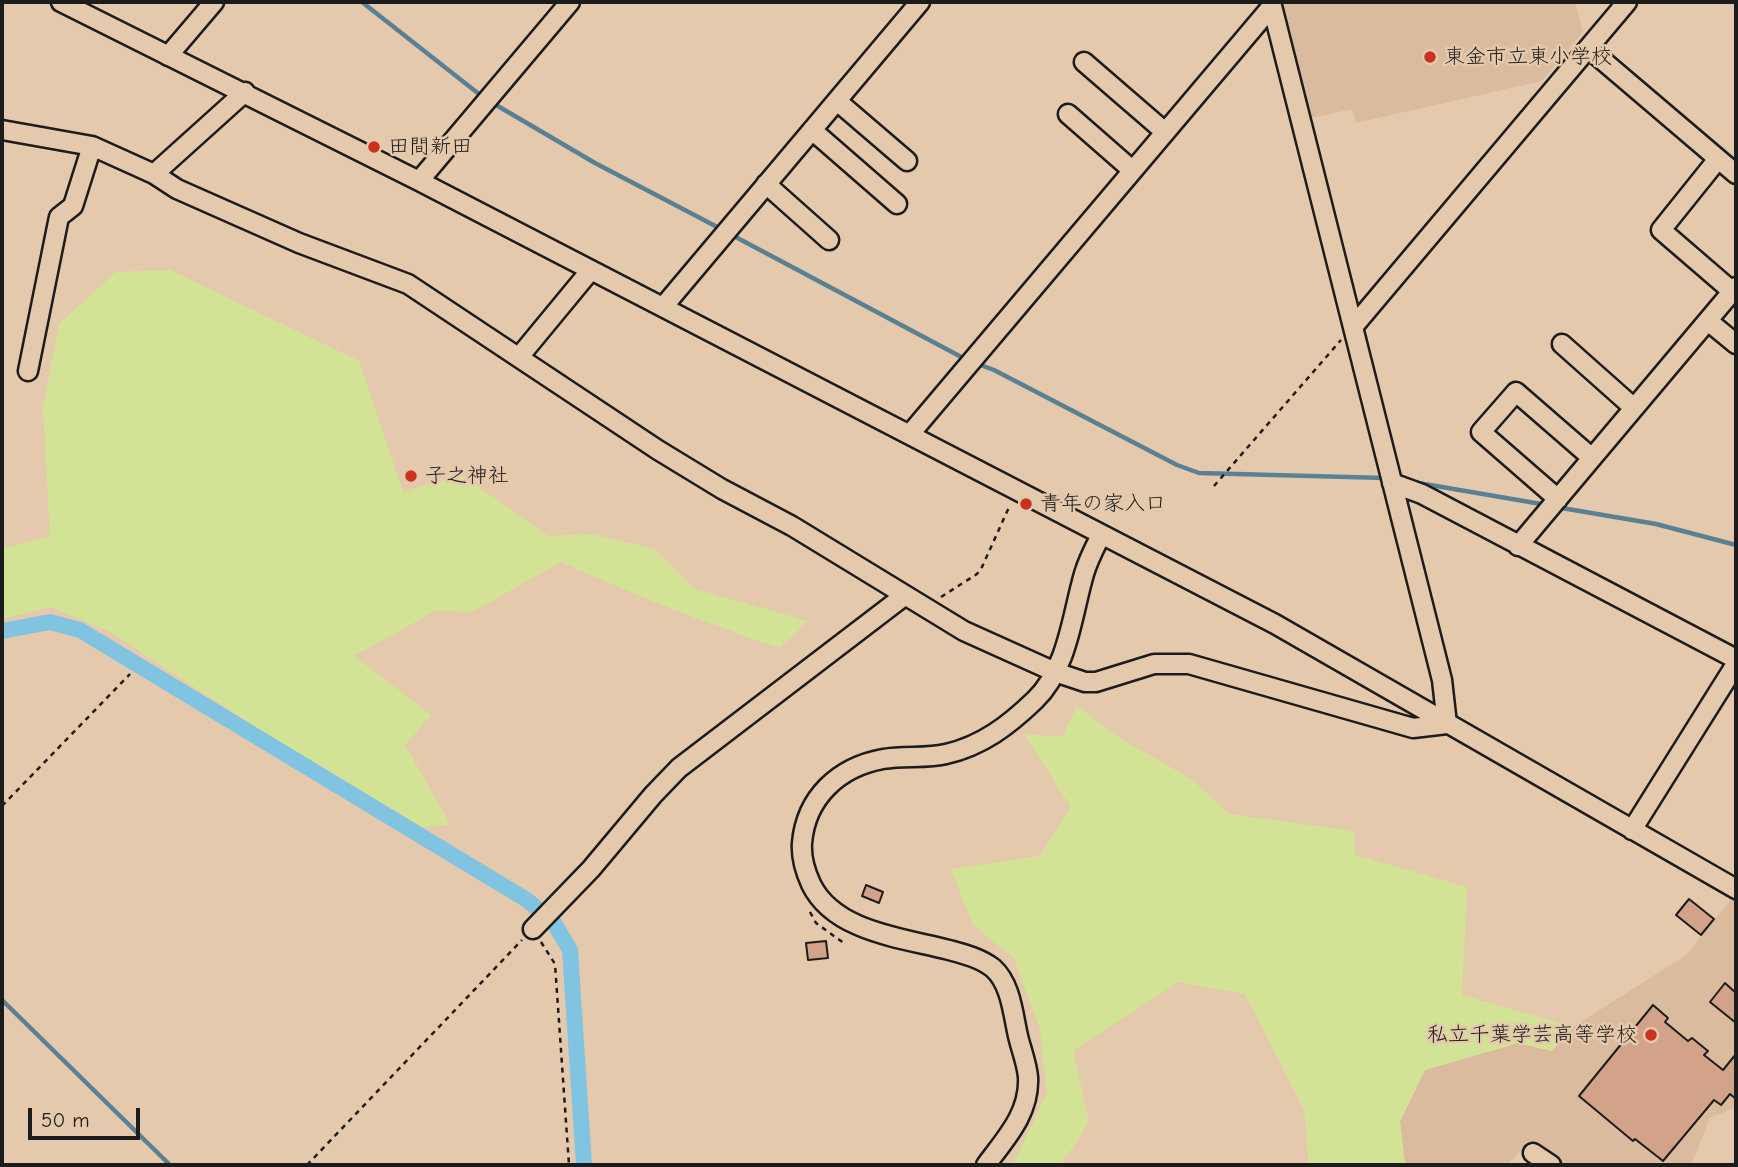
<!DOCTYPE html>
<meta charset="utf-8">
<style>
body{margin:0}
#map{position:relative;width:1738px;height:1167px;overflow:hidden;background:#e5c9ac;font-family:"Comic Neue",sans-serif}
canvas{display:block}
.frame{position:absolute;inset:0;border:4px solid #1c1c1c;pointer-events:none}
.scale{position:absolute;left:28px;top:1108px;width:112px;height:32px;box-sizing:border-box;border:4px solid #1c1c1c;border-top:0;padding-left:9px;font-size:21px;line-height:24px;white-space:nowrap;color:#1c1c1c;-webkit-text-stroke:5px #e5c9ac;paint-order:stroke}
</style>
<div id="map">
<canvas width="1738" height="1167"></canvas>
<div class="frame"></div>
<div class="scale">50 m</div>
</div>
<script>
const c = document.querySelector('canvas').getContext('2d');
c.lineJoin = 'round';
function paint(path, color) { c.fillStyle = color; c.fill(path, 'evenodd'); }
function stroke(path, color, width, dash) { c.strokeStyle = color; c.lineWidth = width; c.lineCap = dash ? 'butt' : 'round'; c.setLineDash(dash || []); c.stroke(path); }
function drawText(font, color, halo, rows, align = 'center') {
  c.font = font + ' "Comic Neue","Klee One",sans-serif'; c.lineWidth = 5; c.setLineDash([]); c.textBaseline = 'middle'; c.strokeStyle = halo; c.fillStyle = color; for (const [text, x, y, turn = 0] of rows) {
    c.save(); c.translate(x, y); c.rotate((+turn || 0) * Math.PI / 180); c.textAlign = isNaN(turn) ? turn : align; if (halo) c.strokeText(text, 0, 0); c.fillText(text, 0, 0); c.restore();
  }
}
paint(new Path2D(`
 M 1283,2 L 1575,2 L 1583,32 L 1542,81 L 1356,123 L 1352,109 L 1312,118 Z
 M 1733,897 L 1736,899 L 1736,1107 L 1710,1118 L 1691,1165 L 1559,1165 L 1528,1143 L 1507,1165 L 1405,1165 L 1400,1121 L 1425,1070 L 1518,1043 L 1552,1051 L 1573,1027 L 1686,955 Z`), '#dbbb9e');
paint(new Path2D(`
 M 170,270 L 359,361 L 403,492 L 461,475 L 549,536 L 592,534 L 655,549 L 695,589 L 808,621 L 780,648 C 705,623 633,594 561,562 L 472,612 L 437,610 L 354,656 L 431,715 L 405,745 L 450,824 L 412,829 L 110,632 L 51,607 L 2,619 L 2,549 L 50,536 L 43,408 L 59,324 L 116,272 Z
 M 1077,706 L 1118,737 L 1191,779 L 1229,814 L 1354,831 L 1355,855 L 1467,887 L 1462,995 L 1573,1027 L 1552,1051 L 1518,1043 L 1425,1070 L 1400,1121 L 1405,1165 L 1309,1165 L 1304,1110 L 1245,994 L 1178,982 L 1073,1051 L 1089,1122 L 1061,1165 L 1013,1165 L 1047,1093 L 1040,1029 L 1014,958 L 973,925 L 951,869 L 1040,856 L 1071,807 L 1024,734 L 1062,737 Z`), '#d3e396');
stroke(new Path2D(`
 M 362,2 L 484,98
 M 491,102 L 595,163 L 723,230
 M 730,234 L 967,360
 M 975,363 L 994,370 L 1177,465 L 1199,473 L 1385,478
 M 1407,481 L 1547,505
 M 1556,507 L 1656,524 L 1736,545
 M 2,1000 L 170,1165`), '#598193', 4.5);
stroke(new Path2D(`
 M 2,631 L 50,622 L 80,630 L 527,900 L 554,923 L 570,950 L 584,1165`), '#81c4e2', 16);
const building = new Path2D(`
 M 866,885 L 883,892 L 879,903 L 862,896 Z
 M 1689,899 L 1714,919 L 1701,935 L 1676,915 Z
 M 826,941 L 828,958 L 808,960 L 806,943 Z
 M 1725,983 L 1736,993 L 1736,1023 L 1710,1002 Z
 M 1653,1005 L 1668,1018 L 1665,1022 L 1688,1041 L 1692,1038 L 1708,1051 L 1704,1055 L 1723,1070 L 1736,1054 L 1736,1099 L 1730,1094 L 1721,1105 L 1714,1100 L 1663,1161 L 1635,1139 L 1633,1141 L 1579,1096 Z`);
paint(building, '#d2a388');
stroke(building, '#1c1c1c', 2);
const minor = new Path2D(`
 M 61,2 L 419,181 L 1275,624 L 1736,889
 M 1271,2 L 1442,680 L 1447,724
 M 1588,48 L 1736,174
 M 168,56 L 214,2
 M 1084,62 L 1165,132
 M 837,101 L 907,161
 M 1068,114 L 1132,170
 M 2,130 L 92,146 L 154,174 L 177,189 L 299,243 L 408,284 L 658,450 L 722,489 L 792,526 L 964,631 L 1055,672 L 1085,682 L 1096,682 L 1154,664 L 1189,664 L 1413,728 L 1447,724
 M 812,130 L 897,204
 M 1718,159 L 1661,230 L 1733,292
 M 154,174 L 245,92
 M 419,181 L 570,2
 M 766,184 L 829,240
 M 663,307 L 920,2
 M 1708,321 L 1736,344
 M 1353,327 L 1627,2
 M 1562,344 L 1634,408
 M 519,357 L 590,271
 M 28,371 L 59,217 L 73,206 L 92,146
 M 910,434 L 1272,6
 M 1392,483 L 1422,494 L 1736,659
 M 1558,499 L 1481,432 L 1516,392 L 1592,458
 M 1518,546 L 1736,287
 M 1632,830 L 1736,664
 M 533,929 L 591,869 L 653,795 L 679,768 L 904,596
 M 1533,1153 L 1551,1165
 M 986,1165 C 1006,1138 1030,1113 1028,1077 C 1027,1064 1021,1049 1018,1036 C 1013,1014 1011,984 993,968 C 980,958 964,954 949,950 C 903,938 834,932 811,884 C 805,871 801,857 802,843 C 806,797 839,767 883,759 C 904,755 926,759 946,754 C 982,746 1009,725 1035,700 C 1068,668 1072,615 1084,574 C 1088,560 1095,547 1101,535`);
stroke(minor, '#1c1c1c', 23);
stroke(new Path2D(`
 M 1214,486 L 1341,340
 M 941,597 L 977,574 L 982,567 L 1010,505
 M 2,806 L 130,674
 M 810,912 L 816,923 L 845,944
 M 541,942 L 555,964 L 569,1165
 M 307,1165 L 522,940`), '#1c1c1c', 2.5, [5, 5]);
stroke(minor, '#e5c9ac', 18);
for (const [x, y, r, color] of [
 [1430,57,7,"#c8321e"],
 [374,147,7,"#c8321e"],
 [411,476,7,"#c8321e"],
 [1026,504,7,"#c8321e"],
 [1651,1035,7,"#c8321e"]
]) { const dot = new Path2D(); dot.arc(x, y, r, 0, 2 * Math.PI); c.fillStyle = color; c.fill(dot); stroke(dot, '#e5c9ac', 2.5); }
drawText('21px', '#1c1c1c', '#e5c9ac', [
 ["東金市立東小学校",1444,57],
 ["田間新田",388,147],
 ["子之神社",425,476],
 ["青年の家入口",1040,504],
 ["私立千葉学芸高等学校",1637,1035,"right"]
], 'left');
</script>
